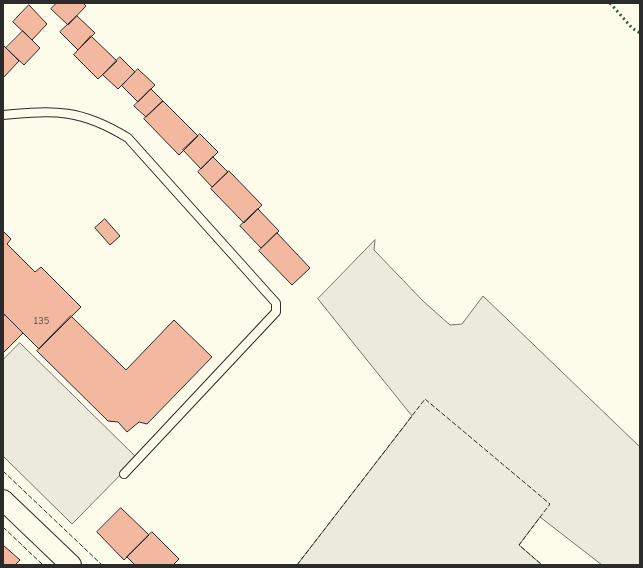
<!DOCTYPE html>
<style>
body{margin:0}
#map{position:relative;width:643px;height:568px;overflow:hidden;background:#fdfbea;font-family:"Nunito Sans",sans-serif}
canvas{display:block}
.frame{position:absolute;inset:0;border:4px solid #2b2b2b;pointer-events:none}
</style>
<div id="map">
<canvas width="643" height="568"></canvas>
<div class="frame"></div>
</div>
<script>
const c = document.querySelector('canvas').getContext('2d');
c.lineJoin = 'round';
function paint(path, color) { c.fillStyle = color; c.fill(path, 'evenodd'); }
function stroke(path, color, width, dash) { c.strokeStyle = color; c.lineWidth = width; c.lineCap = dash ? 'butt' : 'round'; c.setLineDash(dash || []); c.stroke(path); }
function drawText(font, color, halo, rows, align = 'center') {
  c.font = font + ' "Nunito Sans",sans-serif'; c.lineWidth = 3; c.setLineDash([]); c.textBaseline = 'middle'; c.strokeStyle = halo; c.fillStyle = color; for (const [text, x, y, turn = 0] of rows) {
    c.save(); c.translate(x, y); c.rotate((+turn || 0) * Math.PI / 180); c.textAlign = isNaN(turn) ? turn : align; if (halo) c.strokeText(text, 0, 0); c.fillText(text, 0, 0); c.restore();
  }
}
const green = new Path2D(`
 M 375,240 L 374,250 L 423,301 L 450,325 L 462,324 L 483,296 L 640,447 L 640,565 L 602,565 L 540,517 L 519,545 L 542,565 L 297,565 L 412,416 L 318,299 Z`);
paint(green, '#ecebdb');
stroke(green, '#74746e', 1);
const parking = new Path2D(`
 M 20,343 L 137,458 L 72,524 L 3,456 L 3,360 Z`);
paint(parking, '#eceadb');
stroke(parking, '#74746e', 1);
const building = new Path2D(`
 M 57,3 L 83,3 L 86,6 L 68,25 L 51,9 Z
 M 29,5 L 47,24 L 32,40 L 13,22 Z
 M 77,16 L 95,33 L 78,50 L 60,32 Z
 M 23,31 L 40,48 L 24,65 L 6,48 Z
 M 91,36 L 117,61 L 98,79 L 74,55 Z
 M 3,45 L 19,61 L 3,78 Z
 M 120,57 L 135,72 L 118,89 L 103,75 Z
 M 138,69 L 155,85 L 138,102 L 122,86 Z
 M 151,89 L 163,101 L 146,117 L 134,106 Z
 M 163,101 L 198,136 L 179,155 L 144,119 Z
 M 200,134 L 218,152 L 201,169 L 183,150 Z
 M 213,157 L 228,172 L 212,187 L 198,172 Z
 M 229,171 L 262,205 L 244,223 L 211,189 Z
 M 258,209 L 279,231 L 261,248 L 240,226 Z
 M 105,219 L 120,236 L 110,245 L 95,228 Z
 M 3,231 L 11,239 L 7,244 L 35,272 L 41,267 L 81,307 L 39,349 L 3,313 Z
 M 277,233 L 310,268 L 292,285 L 259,251 Z
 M 5,315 L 23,333 L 3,353 L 3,317 Z
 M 71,316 L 126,370 L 174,320 L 212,357 L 147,424 L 139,422 L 127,432 L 118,422 L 108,421 L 37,351 Z
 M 121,508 L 149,535 L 124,560 L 97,532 Z
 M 152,532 L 179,559 L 173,565 L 135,565 L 127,557 Z
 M 3,545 L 20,560 L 15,565 L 3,565 Z`);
paint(building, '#f2b8a0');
stroke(building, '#2b2b2b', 1);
const service = new Path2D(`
 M 3,115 C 56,110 81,109 128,138 L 276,303 L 276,312 L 124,474`);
const tertiary = new Path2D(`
 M 3,500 L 71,565`);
stroke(service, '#2b2b2b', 10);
stroke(tertiary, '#2b2b2b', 22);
stroke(service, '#fdfbea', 8);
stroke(tertiary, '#fdfbea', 20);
stroke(new Path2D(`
 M 610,3 L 632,28 L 640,33`), '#34623c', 3, [2, 3]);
stroke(new Path2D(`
 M 3,471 L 102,565
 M 3,527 L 43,565
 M 297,565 L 425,399 L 550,504 L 519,545 L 542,565`), '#2b2b2b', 1, [5, 2]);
drawText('9px', '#5d4e48', null, [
 ["135",41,322]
]);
</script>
